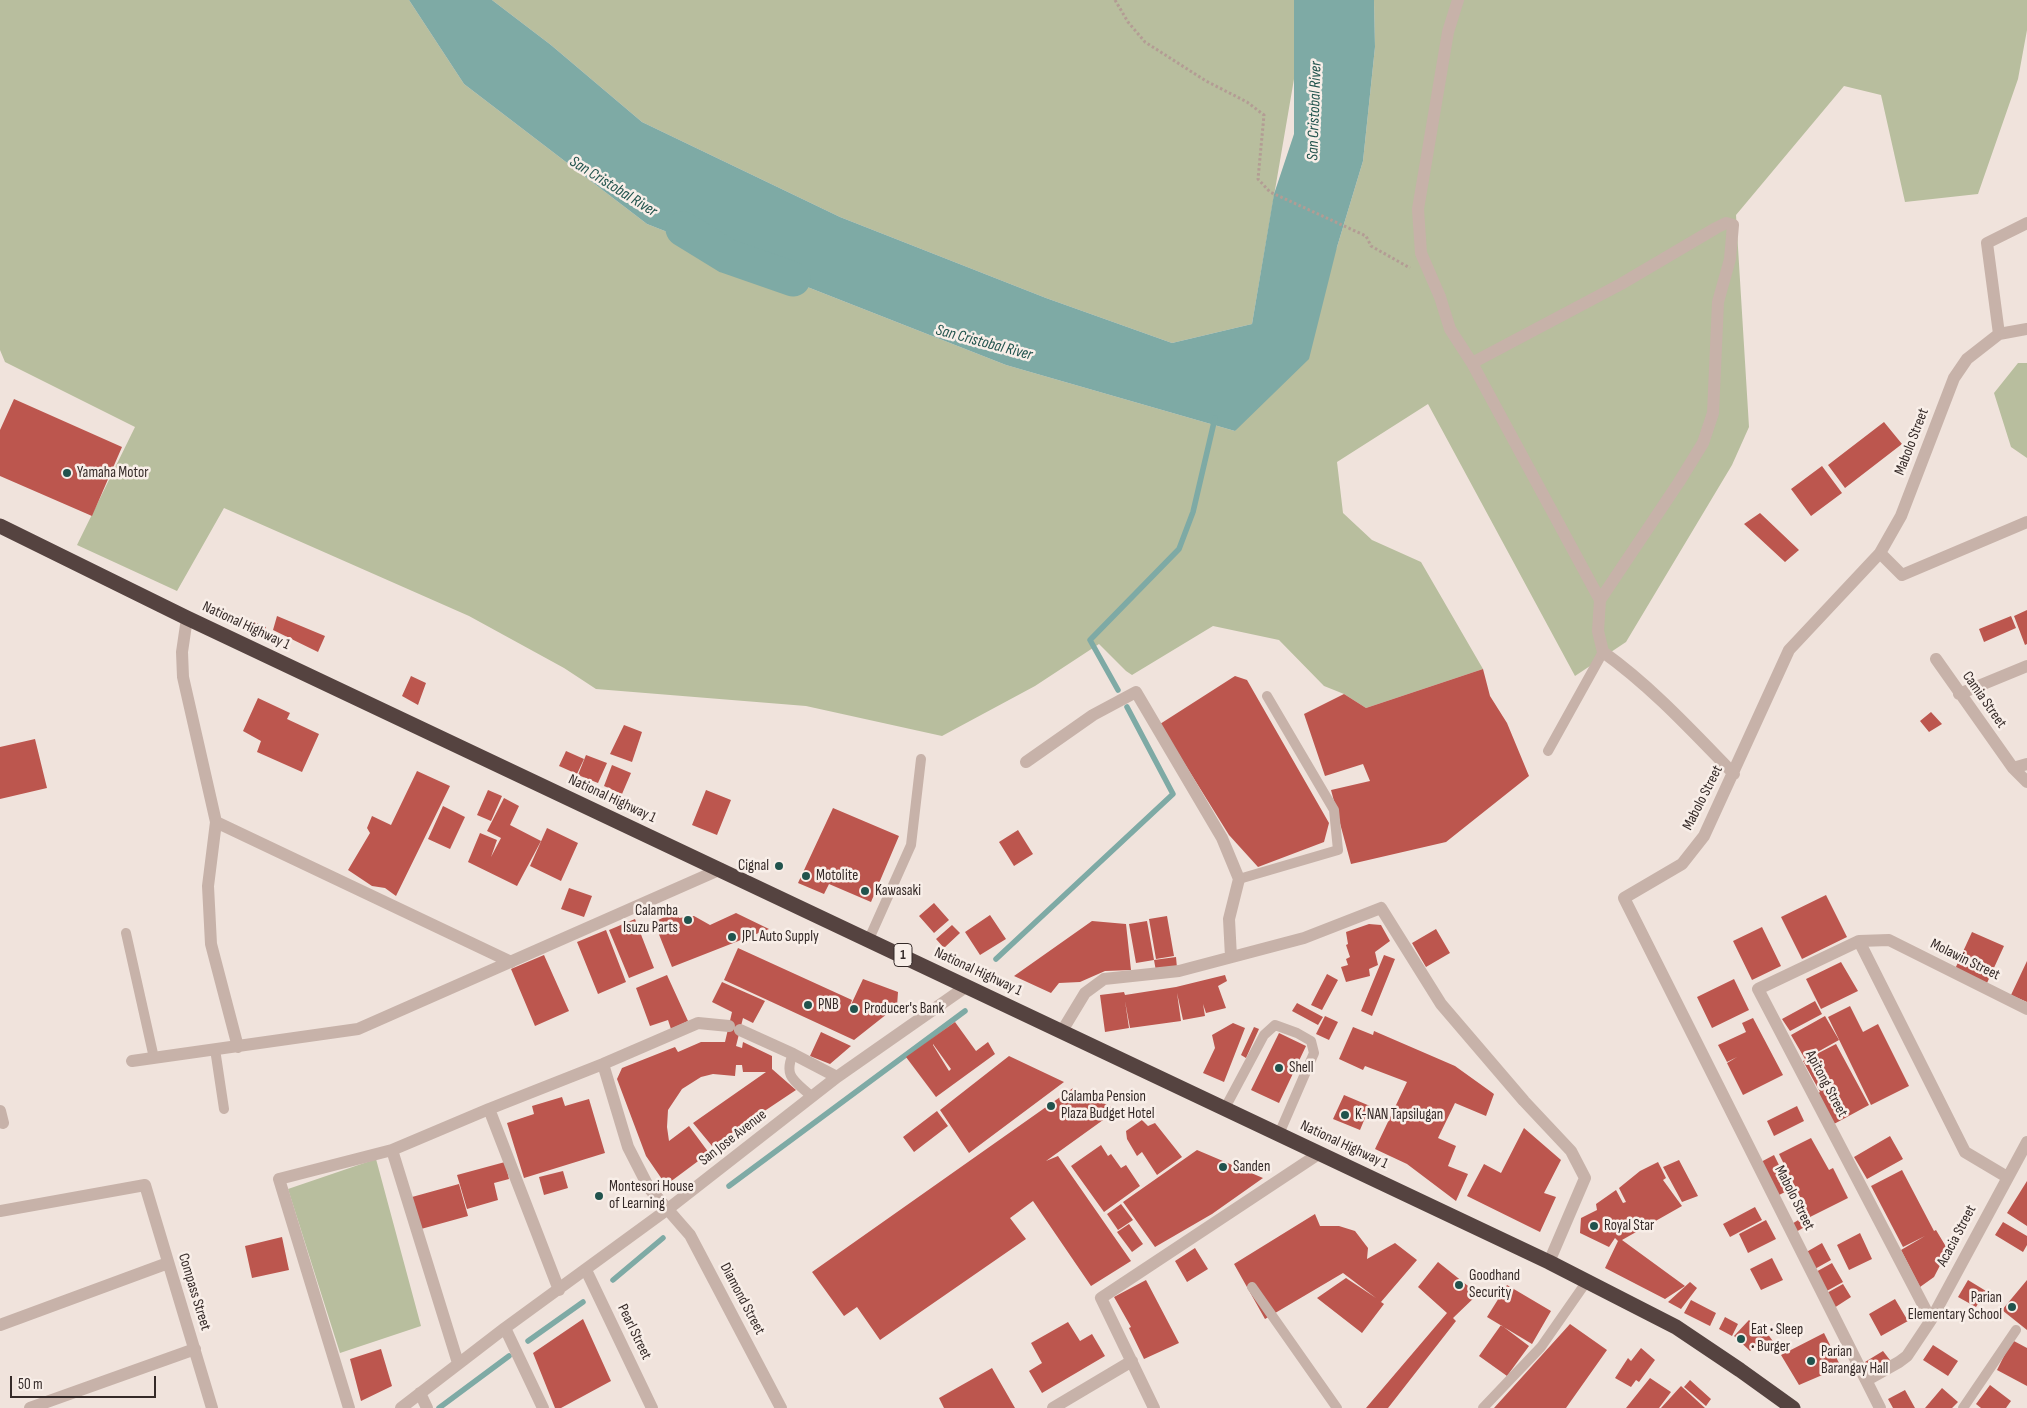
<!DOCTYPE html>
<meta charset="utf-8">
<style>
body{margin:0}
#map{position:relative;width:2027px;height:1408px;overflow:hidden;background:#f0e3dc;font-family:"Sofia Sans Condensed",sans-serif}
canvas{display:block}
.scale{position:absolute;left:10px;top:1376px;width:146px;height:22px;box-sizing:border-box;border:2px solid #352a28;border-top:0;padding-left:6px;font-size:15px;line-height:18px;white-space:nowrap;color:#352a28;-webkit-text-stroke:4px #f8eee8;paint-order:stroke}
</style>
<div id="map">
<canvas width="2027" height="1408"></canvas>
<div class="scale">50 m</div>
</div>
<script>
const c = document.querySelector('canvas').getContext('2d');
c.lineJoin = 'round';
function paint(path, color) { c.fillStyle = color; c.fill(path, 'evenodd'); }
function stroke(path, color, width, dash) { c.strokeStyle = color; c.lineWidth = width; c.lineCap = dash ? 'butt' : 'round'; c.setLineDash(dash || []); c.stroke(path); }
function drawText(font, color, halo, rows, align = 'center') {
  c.font = font + ' "Sofia Sans Condensed",sans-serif'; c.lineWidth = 5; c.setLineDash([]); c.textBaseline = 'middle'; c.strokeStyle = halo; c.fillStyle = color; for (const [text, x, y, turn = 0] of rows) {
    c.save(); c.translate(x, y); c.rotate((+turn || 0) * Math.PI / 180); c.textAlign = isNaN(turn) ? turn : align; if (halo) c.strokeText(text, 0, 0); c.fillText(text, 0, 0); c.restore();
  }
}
paint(new Path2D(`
 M 0,0 L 409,0 L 464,84 L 647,224 L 1006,365 L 1235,431 L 1337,247 L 1363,161 L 1375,47 L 1374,0 L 2027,0 L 2027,30 L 2018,79 L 1978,194 L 1905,202 L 1881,95 L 1844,86 L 1736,215 L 1749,427 L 1732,465 L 1626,642 L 1575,676 L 1428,404 L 1337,462 L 1343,513 L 1372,540 L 1421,562 L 1483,669 L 1366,708 L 1344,694 L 1324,686 L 1279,640 L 1213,626 L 1132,675 L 1126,671 L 1099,644 L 1035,686 L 942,736 L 806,706 L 596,689 L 564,668 L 469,616 L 224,508 L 177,591 L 77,545 L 135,427 L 5,362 L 0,350 Z
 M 492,0 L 1294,0 L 1294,79 L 1252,324 L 1172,343 L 1046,298 L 840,217 L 642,122 L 551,45 Z
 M 2018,363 L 2027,363 L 2027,458 L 2011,447 L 1994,393 Z
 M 376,1159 L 421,1326 L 340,1353 L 288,1189 Z`), '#b8be9e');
paint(new Path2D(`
 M 409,0 L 492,0 L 551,45 L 642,122 L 840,217 L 1046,298 L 1172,343 L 1252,324 L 1274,194 L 1294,134 L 1294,0 L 1374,0 L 1375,47 L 1363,161 L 1337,247 L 1309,359 L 1235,431 L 1006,365 L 647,224 L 464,84 Z`), '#7eaaa5');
stroke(new Path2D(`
 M 1118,690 L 1090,640 L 1179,549 L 1193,512 L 1215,418
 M 996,959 L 1173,794 L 1127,707
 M 729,1186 L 965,1011
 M 613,1280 L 663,1238
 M 528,1341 L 583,1302
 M 439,1408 L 509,1356`), '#7eaaa5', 5.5);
stroke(new Path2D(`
 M 683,229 L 727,256 L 793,279`), '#7eaaa5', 35);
paint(new Path2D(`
 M 14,399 L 122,447 L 92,516 L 0,476 L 0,430 Z
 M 1884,422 L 1902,444 L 1845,488 L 1828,465 Z
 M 1822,466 L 1842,493 L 1811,516 L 1791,489 Z
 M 1760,513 L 1799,550 L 1785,562 L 1744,524 Z
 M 2027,610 L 2027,644 L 2025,645 L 2014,616 Z
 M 277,616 L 325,636 L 318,652 L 273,630 Z
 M 2011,616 L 2016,628 L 1984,642 L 1979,629 Z
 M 243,617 L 266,627 L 264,636 L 239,625 Z
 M 1483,669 L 1490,696 L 1507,723 L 1529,776 L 1446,842 L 1351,864 L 1331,790 L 1370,781 L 1363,764 L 1325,776 L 1304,714 L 1344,694 L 1366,708 Z
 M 411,676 L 426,683 L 418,705 L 402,696 Z
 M 1235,676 L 1247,680 L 1329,823 L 1324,842 L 1258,867 L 1229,835 L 1160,724 Z
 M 258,698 L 290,713 L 287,719 L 319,734 L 302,772 L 257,752 L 261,741 L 243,731 Z
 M 1931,712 L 1942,724 L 1929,732 L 1920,721 Z
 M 624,725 L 642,732 L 632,762 L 610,754 Z
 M 35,739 L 47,788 L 0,799 L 0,747 Z
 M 566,751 L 584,759 L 577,774 L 559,766 Z
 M 586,755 L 607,763 L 598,783 L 578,775 Z
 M 612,765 L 631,773 L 622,794 L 604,786 Z
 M 417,771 L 450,786 L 396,896 L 385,888 L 372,886 L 348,870 L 370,833 L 367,828 L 372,816 L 391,825 Z
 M 488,790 L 502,796 L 491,821 L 477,815 Z
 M 706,790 L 731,800 L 717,835 L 692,825 Z
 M 504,798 L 519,806 L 510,825 L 541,841 L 517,886 L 468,862 L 480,833 L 497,840 L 491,857 L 501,838 L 487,831 Z
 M 443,806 L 465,817 L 450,849 L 428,839 Z
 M 833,808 L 899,836 L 871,902 L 829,884 L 824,894 L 798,883 Z
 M 547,828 L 578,843 L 561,881 L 530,866 Z
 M 1018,830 L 1033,854 L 1014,866 L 999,842 Z
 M 569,888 L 592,896 L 584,917 L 561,909 Z
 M 1826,895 L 1847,937 L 1802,959 L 1781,917 Z
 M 934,903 L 949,920 L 934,933 L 919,916 Z
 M 677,911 L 679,918 L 694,916 L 710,925 L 736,913 L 769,929 L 672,967 L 654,922 Z
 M 990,915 L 1006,939 L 980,955 L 965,932 Z
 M 1167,916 L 1174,956 L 1156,959 L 1149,919 Z
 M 635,919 L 654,968 L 629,978 L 609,930 Z
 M 1092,921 L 1126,924 L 1131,970 L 1105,971 L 1080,982 L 1059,983 L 1051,993 L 1014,976 Z
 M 1147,921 L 1154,960 L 1176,957 L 1177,968 L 1156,971 L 1154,960 L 1136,963 L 1129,924 Z
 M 1369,924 L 1381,925 L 1390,941 L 1375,952 L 1378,965 L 1369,969 L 1370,976 L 1346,982 L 1341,967 L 1348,965 L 1346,959 L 1350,957 L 1346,945 L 1348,944 L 1346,932 Z
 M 952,925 L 960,933 L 944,948 L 936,939 Z
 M 1762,927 L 1781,966 L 1752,980 L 1733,941 Z
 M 1436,929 L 1450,953 L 1426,967 L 1412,943 Z
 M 606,930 L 626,982 L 598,994 L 577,942 Z
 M 1972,932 L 2004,946 L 1987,983 L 1955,969 Z
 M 738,948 L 852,1000 L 849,1009 L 863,979 L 898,992 L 897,1006 L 854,1040 L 724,980 Z
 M 544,955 L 569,1011 L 535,1026 L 511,969 Z
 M 1384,955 L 1395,959 L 1372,1016 L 1361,1011 Z
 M 2027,961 L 2027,1002 L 2011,995 Z
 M 1841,962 L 1858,991 L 1821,1009 L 1806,979 Z
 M 1327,974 L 1338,980 L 1322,1010 L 1311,1005 Z
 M 667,975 L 688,1021 L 671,1029 L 668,1020 L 650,1026 L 636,988 Z
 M 1225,975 L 1227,981 L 1218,986 L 1226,1008 L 1206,1013 L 1203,1004 L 1205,1016 L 1183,1020 L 1177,993 L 1181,1021 L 1130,1028 L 1125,1001 L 1129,1028 L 1105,1032 L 1100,995 L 1124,992 L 1125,995 L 1176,987 Z
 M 1734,979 L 1749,1010 L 1712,1028 L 1697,997 Z
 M 722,982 L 765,1001 L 753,1023 L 743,1018 L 736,1046 L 742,1048 L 743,1042 L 772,1056 L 772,1069 L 796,1090 L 712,1146 L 693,1123 L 766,1072 L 743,1072 L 742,1065 L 736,1065 L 735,1076 L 713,1074 L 701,1077 L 682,1089 L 668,1110 L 667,1127 L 669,1141 L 689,1126 L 709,1153 L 666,1185 L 646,1156 L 617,1079 L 622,1068 L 675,1047 L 678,1052 L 701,1042 L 725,1042 L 732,1012 L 712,1002 Z
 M 1815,1001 L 1822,1014 L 1790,1031 L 1782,1019 Z
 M 1297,1003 L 1323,1017 L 1318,1025 L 1292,1011 Z
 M 1850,1006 L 1863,1032 L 1878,1024 L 1909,1086 L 1871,1105 L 1828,1017 Z
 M 1325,1016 L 1338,1022 L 1329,1040 L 1316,1034 Z
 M 1825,1016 L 1839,1040 L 1805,1059 L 1791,1035 Z
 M 1753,1018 L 1783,1075 L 1743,1095 L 1727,1063 L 1737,1057 L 1727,1062 L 1718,1045 L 1746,1032 L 1742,1023 Z
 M 955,1022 L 976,1051 L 988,1042 L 995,1054 L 936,1097 L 906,1057 ZM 933,1044 L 951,1069 L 949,1071 L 933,1045 Z
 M 1233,1023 L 1245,1028 L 1224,1082 L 1203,1073 L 1215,1048 L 1212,1035 Z
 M 1254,1027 L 1259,1029 L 1246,1058 L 1241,1055 Z
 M 1353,1027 L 1373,1035 L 1374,1031 L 1455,1066 L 1494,1094 L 1486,1116 L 1455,1103 L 1438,1138 L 1456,1146 L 1448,1166 L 1468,1174 L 1456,1201 L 1407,1164 L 1375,1149 L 1407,1082 L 1365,1066 L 1363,1070 L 1339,1059 Z
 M 821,1032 L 851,1046 L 830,1064 L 810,1056 Z
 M 1279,1033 L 1306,1046 L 1279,1103 L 1251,1090 Z
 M 1836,1044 L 1869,1105 L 1834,1124 L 1817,1094 L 1820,1092 L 1803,1061 Z
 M 1009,1056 L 1064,1082 L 969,1153 L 940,1110 Z
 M 1073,1088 L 1117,1110 L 1046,1161 L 1058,1156 L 1131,1261 L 1091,1286 L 1033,1201 L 1010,1218 L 1026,1239 L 880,1340 L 857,1307 L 844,1316 L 812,1272 Z
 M 1344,1095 L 1370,1106 L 1360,1130 L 1333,1119 Z
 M 562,1097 L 565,1106 L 589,1099 L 605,1153 L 524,1178 L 507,1123 L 534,1114 L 532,1106 Z
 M 1797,1106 L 1804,1121 L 1774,1136 L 1767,1121 Z
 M 937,1111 L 948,1126 L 914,1152 L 903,1137 Z
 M 1142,1120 L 1148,1126 L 1155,1123 L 1182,1157 L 1157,1175 L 1142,1152 L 1137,1156 L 1127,1139 L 1126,1131 Z
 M 1524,1128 L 1561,1160 L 1544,1193 L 1556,1197 L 1540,1232 L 1467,1196 L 1484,1164 L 1501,1173 Z
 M 1890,1136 L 1903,1159 L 1867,1179 L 1854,1157 Z
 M 1811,1138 L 1829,1170 L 1833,1168 L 1848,1198 L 1810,1217 L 1779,1154 Z
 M 1101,1145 L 1108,1156 L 1111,1154 L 1121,1168 L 1126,1165 L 1140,1186 L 1104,1212 L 1071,1166 Z
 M 1197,1150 L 1263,1178 L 1212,1214 L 1155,1247 L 1123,1202 Z
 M 1774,1155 L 1791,1189 L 1775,1197 L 1759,1163 Z
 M 1679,1160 L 1698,1196 L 1682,1202 L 1663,1167 Z
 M 505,1162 L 509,1179 L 494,1183 L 498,1200 L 467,1209 L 457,1175 Z
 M 1658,1162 L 1666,1178 L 1663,1180 L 1682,1206 L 1622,1240 L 1685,1286 L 1665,1299 L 1605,1268 L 1618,1241 L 1615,1238 L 1609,1247 L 1580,1233 L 1581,1218 L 1597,1210 L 1596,1204 L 1616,1190 L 1623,1203 L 1626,1202 L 1619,1188 L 1640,1171 Z
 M 1902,1170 L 1934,1231 L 1936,1230 L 1948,1250 L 1934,1277 L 1920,1287 L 1901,1250 L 1925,1236 L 1903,1247 L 1871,1186 Z
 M 563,1171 L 568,1188 L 544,1195 L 539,1177 Z
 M 2027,1181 L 2027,1226 L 2007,1213 Z
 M 459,1184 L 468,1216 L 421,1229 L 412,1197 Z
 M 1121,1204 L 1133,1220 L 1118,1230 L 1107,1214 Z
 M 1755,1207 L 1762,1220 L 1730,1237 L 1723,1224 Z
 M 1315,1214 L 1320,1226 L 1339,1226 L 1355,1231 L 1368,1248 L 1367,1259 L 1395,1243 L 1417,1260 L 1381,1302 L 1384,1304 L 1362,1333 L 1317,1298 L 1346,1278 L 1376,1298 L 1343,1273 L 1265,1319 L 1234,1264 Z
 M 1805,1216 L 1810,1224 L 1794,1233 L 1790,1225 Z
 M 1766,1220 L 1776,1239 L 1748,1253 L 1739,1234 Z
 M 2003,1222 L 2027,1236 L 2027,1245 L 2023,1252 L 1995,1235 Z
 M 1129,1224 L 1143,1244 L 1132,1252 L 1117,1232 Z
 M 1860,1233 L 1872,1259 L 1849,1270 L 1837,1245 Z
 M 282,1237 L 289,1270 L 252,1278 L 245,1246 Z
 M 1822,1243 L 1831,1260 L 1813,1270 L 1803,1254 Z
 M 1195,1248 L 1208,1269 L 1187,1282 L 1175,1261 Z
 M 1772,1258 L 1783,1280 L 1761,1290 L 1750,1269 Z
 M 1438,1262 L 1478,1294 L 1453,1318 L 1456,1321 L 1388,1408 L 1366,1408 L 1447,1313 L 1418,1287 Z
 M 1832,1263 L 1843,1282 L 1825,1292 L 1814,1273 Z
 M 1146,1280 L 1179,1343 L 1144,1359 L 1129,1328 L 1131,1327 L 1114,1297 Z
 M 1968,1280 L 1986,1291 L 1976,1307 L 1958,1297 Z
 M 2027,1280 L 2027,1330 L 2002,1310 Z
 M 1690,1282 L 1697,1288 L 1681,1309 L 1668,1302 Z
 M 1843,1284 L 1851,1297 L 1834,1308 L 1825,1294 Z
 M 1507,1285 L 1551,1311 L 1532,1344 L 1487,1317 Z
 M 1895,1299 L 1908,1321 L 1881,1336 L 1869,1314 Z
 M 1691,1300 L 1716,1313 L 1710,1326 L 1684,1313 Z
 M 1725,1317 L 1738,1324 L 1732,1336 L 1719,1329 Z
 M 583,1319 L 611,1381 L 561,1408 L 555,1408 L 533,1353 Z
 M 1749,1320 L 1765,1335 L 1767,1333 L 1775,1344 L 1767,1350 L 1760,1341 L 1750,1351 L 1734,1336 Z
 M 1068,1322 L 1080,1341 L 1092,1334 L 1105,1356 L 1042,1393 L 1029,1371 L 1042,1363 L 1031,1343 Z
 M 1570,1324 L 1607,1350 L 1566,1408 L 1494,1408 Z
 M 1501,1325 L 1529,1346 L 1507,1376 L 1479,1356 Z
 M 1824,1333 L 1841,1367 L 1799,1385 L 1781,1355 Z
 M 2012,1340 L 2027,1348 L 2027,1386 L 1997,1370 Z
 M 1933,1345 L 1958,1361 L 1948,1376 L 1923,1360 Z
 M 1641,1348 L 1655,1360 L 1639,1382 L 1636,1380 L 1631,1387 L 1615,1378 L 1628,1358 L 1631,1361 Z
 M 381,1349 L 392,1386 L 361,1401 L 350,1359 Z
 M 1883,1351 L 1893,1364 L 1873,1374 L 1865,1362 Z
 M 992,1368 L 1015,1408 L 944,1408 L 939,1398 Z
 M 1650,1378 L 1671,1392 L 1659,1408 L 1626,1408 Z
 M 1690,1380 L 1711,1399 L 1706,1406 L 1684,1387 Z
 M 1990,1385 L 2011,1401 L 2006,1408 L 1981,1408 L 1976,1404 Z
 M 1681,1386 L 1705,1408 L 1661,1408 Z
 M 1942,1388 L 1958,1402 L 1952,1408 L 1925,1408 Z
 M 1905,1390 L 1915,1408 L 1893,1408 L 1888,1399 Z`), '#bc564e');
stroke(new Path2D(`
 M 1115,0 L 1128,22 L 1145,42 L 1206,81 L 1247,102 L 1264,115 L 1258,179 L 1270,192 L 1366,236 L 1371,246 L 1410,268`), '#b39c94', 3, [2.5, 2.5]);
stroke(new Path2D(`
 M 1548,751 L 1603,652
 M 1239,879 L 1338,850 L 1334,810 L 1267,696
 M 126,933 L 154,1058
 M 869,939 L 911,845 L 921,759
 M 215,1049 L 224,1109
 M 793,1054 C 783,1077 795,1081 811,1096
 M 1225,1108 L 1264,1035 L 1275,1025 L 1297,1033 L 1311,1041 L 1314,1053 L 1279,1134
 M 1252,1287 L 1337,1408
 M 1483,1408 L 1541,1347 L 1587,1281
 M 1963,1408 L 2016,1330`), '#c7b2a9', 10);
stroke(new Path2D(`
 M 1458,0 L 1448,32 L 1418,209 L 1421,253 L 1440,297 L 1450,329 L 1472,363 L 1600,600
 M 1999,334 L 1987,243 L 2027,223
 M 1472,363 L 1621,284 L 1716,228 L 1726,223 L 1733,225 L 1730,259 L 1718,302 L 1713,413 L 1703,443 L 1679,482 L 1600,600 L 1598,631 L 1603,652 C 1652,687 1693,732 1734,774
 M 1880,553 L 1902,575 L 2027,522
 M 187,618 L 182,652 L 183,677 L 216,822 L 208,886 L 211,944 L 238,1047
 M 1936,659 L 2013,768 L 2027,782
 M 1959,694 L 2027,666
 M 1026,762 L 1093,715 L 1136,692 L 1222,838 L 1239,879 L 1229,919 L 1231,957
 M 2013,768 L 2027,764
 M 216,822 L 511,962
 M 1859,941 L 1965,1152 L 2007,1177
 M 740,1030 L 793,1054 L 837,1077
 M 1062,1031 L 1085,993 L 1104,979 L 1179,971 L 1304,938 L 1381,908 L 1441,1004 L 1524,1101 L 1571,1151 L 1585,1178 L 1549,1262
 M 132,1061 L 358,1029 L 721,869
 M 603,1064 L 628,1147 L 649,1188 L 690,1235 L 781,1408
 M 489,1109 L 559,1290
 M 0,1111 L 3,1123
 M 392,1150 L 458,1363
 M 0,1211 L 145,1185 L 212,1408
 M 586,1270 L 652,1408
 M 1931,1320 L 1758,989 L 1859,941 L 1889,940 L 2027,1009
 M 0,1325 L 168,1263
 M 505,1328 L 543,1408
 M 1867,1380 L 1899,1362 L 1907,1356 L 1931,1320 L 2027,1142
 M 420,1393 L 427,1408
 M 30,1408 L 195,1349
 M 349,1408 L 279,1179 L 392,1150 L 489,1109 L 603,1064 L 698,1023 L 729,1026
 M 401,1408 L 505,1328 L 668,1209 L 837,1077 L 967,986
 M 1053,1408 L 1132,1361
 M 1154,1408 L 1101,1298 L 1320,1153
 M 1880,1408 L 1624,898 L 1682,864 L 1704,836 L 1789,650 L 1880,553 L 1901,516 L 1954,378 L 1967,359 L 1999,334 L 2027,329`), '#c7b2a9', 12);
stroke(new Path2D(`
 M 0,526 L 187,618 L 1549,1262 L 1676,1327 L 1740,1370 L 1793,1408`), '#554340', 15);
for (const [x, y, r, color] of [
 [67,473,5,"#21534d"],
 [779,866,5,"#21534d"],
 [806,876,5,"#21534d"],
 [865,891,5,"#21534d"],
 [688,920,5,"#21534d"],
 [732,937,5,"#21534d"],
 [808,1005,5,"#21534d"],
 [854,1009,5,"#21534d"],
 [1279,1068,5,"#21534d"],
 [1051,1106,5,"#21534d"],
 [1345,1115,5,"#21534d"],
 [1223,1167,5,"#21534d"],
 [599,1196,5,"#21534d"],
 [1594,1226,5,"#21534d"],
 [1459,1285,5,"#21534d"],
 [2012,1307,5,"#21534d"],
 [1741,1339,5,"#21534d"],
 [1811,1361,5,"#21534d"]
]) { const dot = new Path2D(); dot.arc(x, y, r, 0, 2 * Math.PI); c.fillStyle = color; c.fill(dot); stroke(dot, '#f8eee8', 2); }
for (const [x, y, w] of [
 [903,955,18]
]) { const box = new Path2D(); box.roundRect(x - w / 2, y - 11.5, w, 23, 4); c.fillStyle = '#f8eee8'; c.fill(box); stroke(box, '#352a28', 1); }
drawText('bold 14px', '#352a28', null, [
 ["1",903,955]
]);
drawText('15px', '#352a28', '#f8eee8', [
 ["Mabolo Street",1912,442,-69],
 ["National Highway 1",246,626,25],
 ["Camia Street",1984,700,55],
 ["Mabolo Street",1703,798,-63],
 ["National Highway 1",612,799,25],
 ["Molawin Street",1965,960,26],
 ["National Highway 1",978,972,25],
 ["Apitong Street",1826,1084,62],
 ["San Jose Avenue",733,1138,-38],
 ["National Highway 1",1344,1145,25],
 ["Mabolo Street",1794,1198,63],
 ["Acacia Street",1957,1236,-62],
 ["Compass Street",194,1292,73],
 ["Diamond Street",742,1299,62],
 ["Pearl Street",634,1332,64]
]);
drawText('15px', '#352a28', '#f8eee8', [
 ["Yamaha Motor",77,473],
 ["Cignal",769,866,"right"],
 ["Motolite",816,876],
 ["Kawasaki",875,891],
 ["Calamba",678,911,"right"],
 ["Isuzu Parts",678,928,"right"],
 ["JPL Auto Supply",742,937],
 ["PNB",818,1005],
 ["Producer's Bank",864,1009],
 ["Shell",1289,1068],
 ["Calamba Pension",1061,1097],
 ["Plaza Budget Hotel",1061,1114],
 ["K-NAN Tapsilugan",1355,1115],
 ["Sanden",1233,1167],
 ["Montesori House",609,1187],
 ["of Learning",609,1204],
 ["Royal Star",1604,1226],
 ["Goodhand",1469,1276],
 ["Security",1469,1293],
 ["Parian",2002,1298,"right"],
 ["Elementary School",2002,1315,"right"],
 ["Eat • Sleep",1751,1330],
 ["• Burger",1751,1347],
 ["Parian",1821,1352],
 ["Barangay Hall",1821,1369]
], 'left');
drawText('italic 16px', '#21534d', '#f8eee8', [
 ["San Cristobal River",1315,111,-88],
 ["San Cristobal River",613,187,32],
 ["San Cristobal River",984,343,15]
]);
</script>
